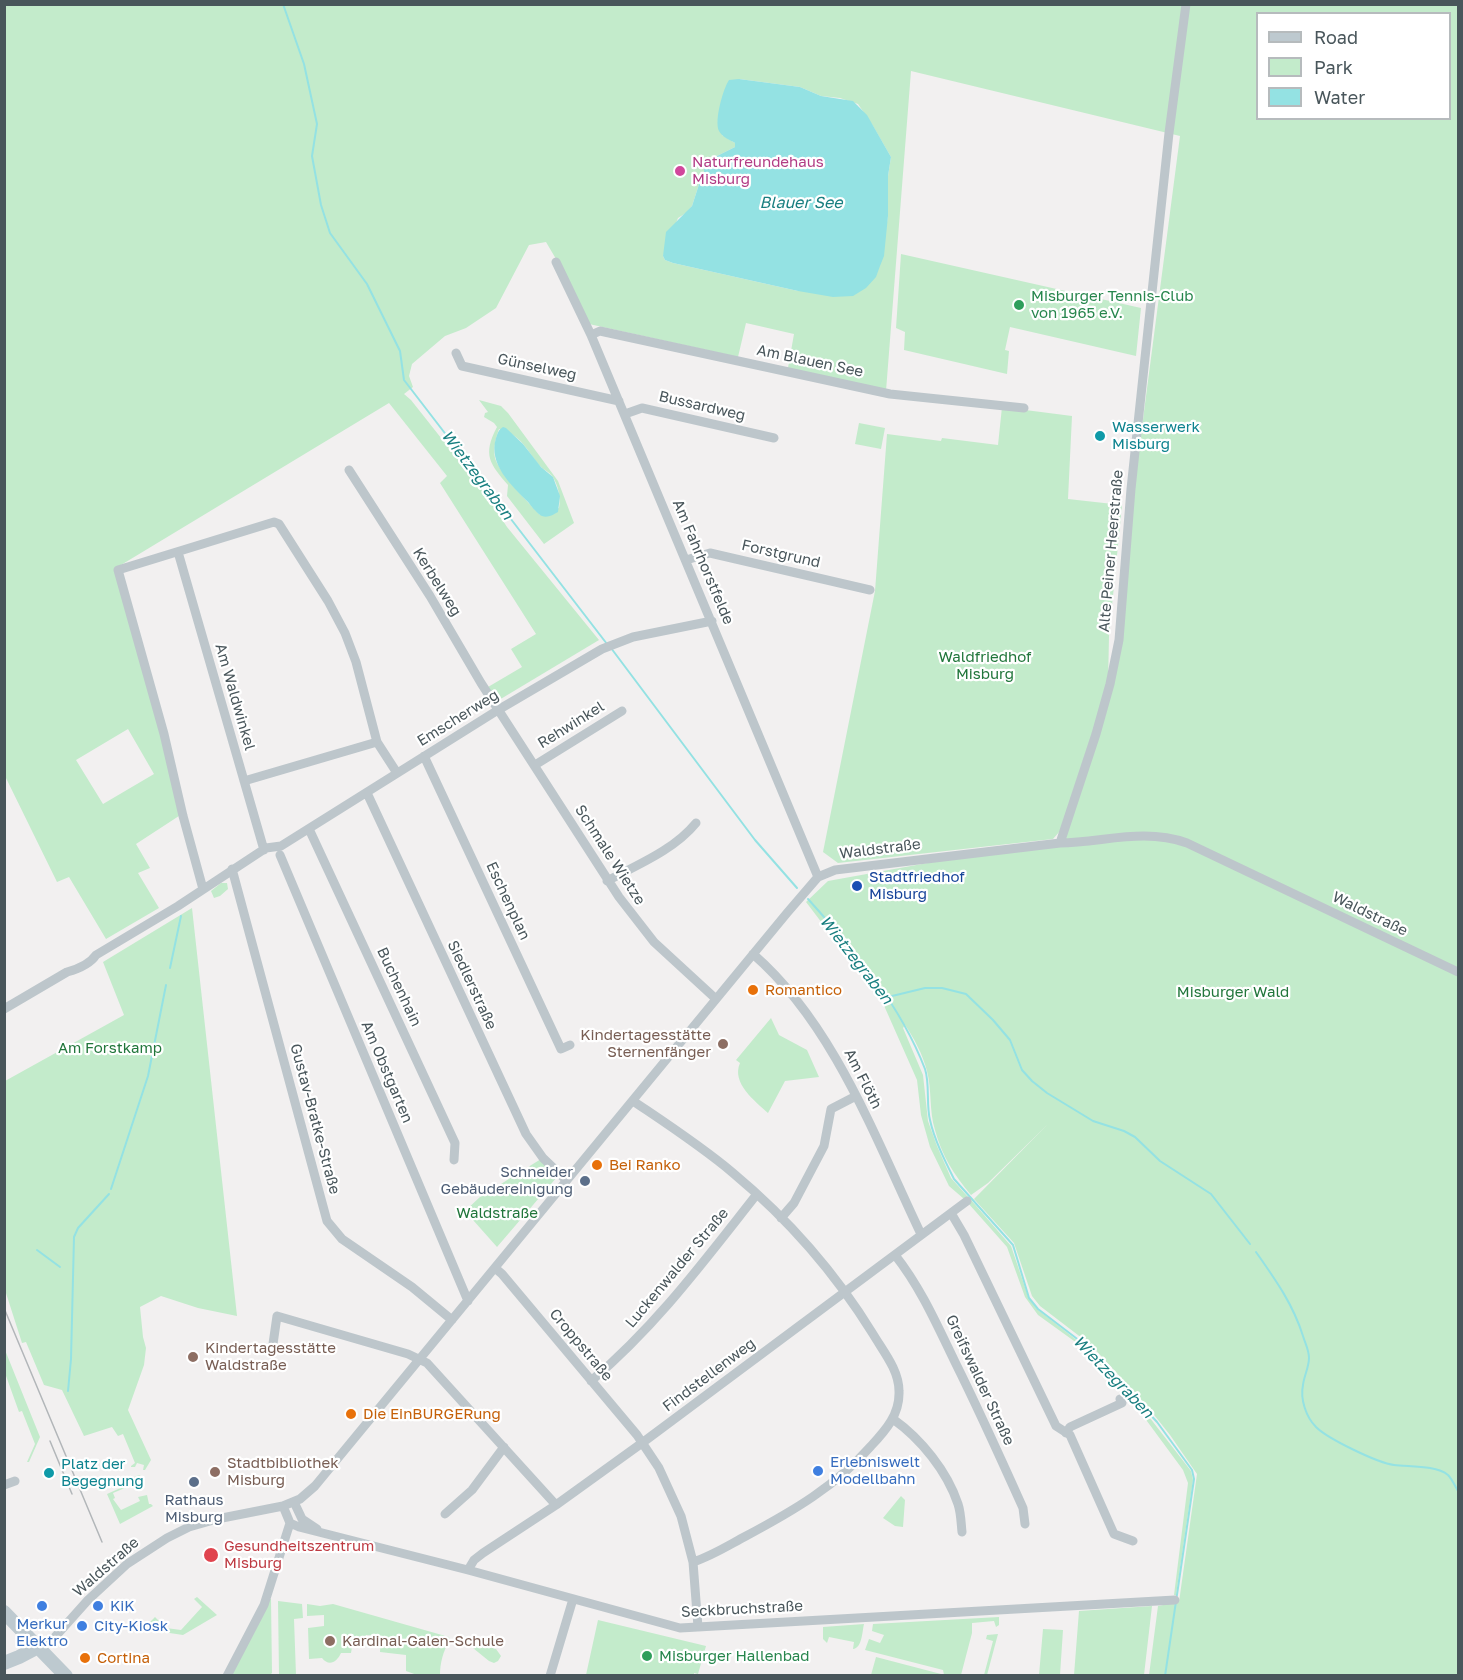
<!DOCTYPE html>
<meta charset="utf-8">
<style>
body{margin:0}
#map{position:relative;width:1463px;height:1680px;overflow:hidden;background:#f2f0f0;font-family:"Golos Text",sans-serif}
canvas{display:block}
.frame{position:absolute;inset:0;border:6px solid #49565b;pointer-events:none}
.legend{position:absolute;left:1256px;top:12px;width:195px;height:108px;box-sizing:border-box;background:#fff;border:2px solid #b6bbbd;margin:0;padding:8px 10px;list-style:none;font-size:18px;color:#49565b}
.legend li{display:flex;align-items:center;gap:12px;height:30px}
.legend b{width:30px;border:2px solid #b6bbbd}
</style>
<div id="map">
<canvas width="1463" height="1680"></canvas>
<div class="frame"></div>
<ul class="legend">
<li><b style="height:8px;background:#bdc9cf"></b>Road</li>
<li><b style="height:16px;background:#c3ebcb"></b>Park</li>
<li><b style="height:16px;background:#94e2e3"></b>Water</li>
</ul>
</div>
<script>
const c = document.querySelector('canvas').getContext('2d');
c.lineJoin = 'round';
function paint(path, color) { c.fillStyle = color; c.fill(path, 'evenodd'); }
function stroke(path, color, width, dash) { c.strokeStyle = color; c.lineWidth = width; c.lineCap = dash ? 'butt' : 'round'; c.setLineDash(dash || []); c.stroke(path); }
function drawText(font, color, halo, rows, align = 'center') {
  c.font = font + ' "Golos Text",sans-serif'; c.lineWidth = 4.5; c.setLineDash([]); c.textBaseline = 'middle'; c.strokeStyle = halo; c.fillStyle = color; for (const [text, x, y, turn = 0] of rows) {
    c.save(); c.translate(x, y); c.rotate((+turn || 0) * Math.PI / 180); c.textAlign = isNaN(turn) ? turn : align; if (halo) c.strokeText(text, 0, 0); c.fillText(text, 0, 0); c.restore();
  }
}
paint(new Path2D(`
 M 5,5 L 1458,5 L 1458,1675 L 1149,1675 L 1158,1606 L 1179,1602 L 1197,1474 L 1170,1435 L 1147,1406 L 1091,1345 L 1040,1306 L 1032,1296 L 1014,1243 L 974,1199 L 1048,1124 L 988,1183 L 971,1195 C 954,1175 942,1156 935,1130 C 929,1111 932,1090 927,1071 C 923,1055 914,1038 905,1025 L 903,1028 L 923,1075 L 928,1121 L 937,1146 L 951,1178 L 968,1197 L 964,1199 L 949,1186 L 930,1147 L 921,1115 L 917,1080 L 882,1001 L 847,949 L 822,923 L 806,902 L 828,881 L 933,862 L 1063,844 L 1122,641 L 1134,488 L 1180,136 L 911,71 L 886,391 L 788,368 L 794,334 L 746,323 L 738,357 L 589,324 L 566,276 L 546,242 L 529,245 L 496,308 L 466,328 L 445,336 L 412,364 L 409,376 L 413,387 L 404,394 L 411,400 L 487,496 L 507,527 L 599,640 L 499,700 L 494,699 L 488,687 L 522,667 L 511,649 L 536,634 L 440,483 L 447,476 L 389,403 L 116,568 L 182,814 L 136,844 L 150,868 L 138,873 L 159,908 L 106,939 L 69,877 L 57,882 L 5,776 ZM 1258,14 L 1450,14 L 1450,118 L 1258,118 ZM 739,79 L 800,87 L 821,96 L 840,98 L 858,104 L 873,126 L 891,157 L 888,176 L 888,216 L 886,228 L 798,291 L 673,263 L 665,260 L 663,256 L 678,218 L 686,213 L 692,206 L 702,175 L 704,175 L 704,166 L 713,158 L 735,147 L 735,143 L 722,135 ZM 128,729 L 154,774 L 103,804 L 76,760 Z
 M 901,254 L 1141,308 L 1136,356 L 1010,327 L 1005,350 L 1009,351 L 1007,374 L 904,350 L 905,332 L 896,328 Z
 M 479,400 L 501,406 L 508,413 L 558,481 L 574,523 L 544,544 L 507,496 L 508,485 C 490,464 482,455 497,427 L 494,423 L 484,417 L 485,413 L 488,412 ZM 499,429 C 522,435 526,450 540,466 C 544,470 549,472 552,476 C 558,484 561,498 559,508 L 540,515 C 529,503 499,473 495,458 C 493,448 496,438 499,429 Z
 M 1002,407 L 1072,416 L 1068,499 L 1122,505 L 1109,636 L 1108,685 L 1060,831 L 1053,839 L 838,863 L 823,852 L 875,591 L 887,434 L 941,441 L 942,438 L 998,445 Z
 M 859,423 L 885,428 L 881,449 L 855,444 Z
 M 221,883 L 227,883 L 228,889 L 220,896 L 214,898 L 211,891 Z
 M 192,908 L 237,1316 L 198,1308 L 161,1296 L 140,1307 L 143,1337 L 146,1348 L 144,1365 L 128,1410 L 151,1460 L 145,1470 L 143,1470 L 144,1465 L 137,1463 L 135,1467 L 131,1467 L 131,1466 L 135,1463 L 123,1434 L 118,1436 L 112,1427 L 84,1436 L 62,1390 L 44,1385 L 26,1342 L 22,1343 L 5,1290 L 5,1081 L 124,1015 L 103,962 Z
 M 771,1018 L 779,1035 L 807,1050 L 819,1077 L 785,1081 L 768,1113 C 755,1101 731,1083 740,1063 L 736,1060 Z
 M 541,1159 L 557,1177 L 497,1247 L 465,1211 L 480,1197 Z
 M 971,1200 L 1011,1246 L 1029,1299 L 1037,1309 L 1088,1349 L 1143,1409 L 1191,1471 L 1193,1480 L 1176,1595 L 1174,1595 L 1188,1483 L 1183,1470 L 1130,1398 L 1081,1346 L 1038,1315 L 1025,1297 L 1007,1247 L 968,1203 Z
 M 5,1350 L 40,1437 L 29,1462 L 27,1462 L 35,1444 L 22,1411 L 19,1412 L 5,1373 Z
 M 139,1475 L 144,1478 L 144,1488 L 135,1489 L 132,1485 L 113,1493 L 115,1498 L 113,1499 L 121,1510 L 140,1501 L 138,1497 L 147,1495 L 149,1504 L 151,1504 L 153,1506 L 120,1524 L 107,1494 L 134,1482 L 132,1478 Z
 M 901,1496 L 905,1500 L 903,1527 L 895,1526 L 883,1518 Z
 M 197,1597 L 217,1615 L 183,1635 L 143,1629 L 155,1617 L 166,1628 L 181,1630 L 202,1607 L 194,1599 Z
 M 269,1599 L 271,1599 L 272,1673 L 270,1675 L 230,1676 Z
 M 278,1601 L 302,1604 L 303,1618 L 294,1619 L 296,1675 L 279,1675 Z
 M 307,1604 L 320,1606 L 333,1604 L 449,1637 L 450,1641 C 443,1650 440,1664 440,1675 L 417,1675 L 406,1671 L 406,1655 L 380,1652 L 381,1636 L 366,1635 L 365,1647 L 352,1647 L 351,1653 L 341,1653 C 337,1662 329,1667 322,1658 L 309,1659 L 308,1628 L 324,1626 L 324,1615 L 307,1616 Z
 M 1152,1606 L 1144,1675 L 1074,1675 L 1079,1611 Z
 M 999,1617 L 999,1625 L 996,1627 L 994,1621 L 972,1623 L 972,1633 L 961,1675 L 944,1675 L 943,1670 L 865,1650 L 869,1639 L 880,1643 L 884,1635 L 872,1631 L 873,1624 Z
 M 598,1620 L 706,1646 L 698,1674 L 694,1673 L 694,1676 L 586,1675 Z
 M 864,1624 C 862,1633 862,1648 853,1649 L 854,1642 L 829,1637 L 827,1643 L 823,1639 L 823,1627 Z
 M 1043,1629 L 1063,1630 L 1060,1675 L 1039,1675 Z
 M 998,1634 L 987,1675 L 984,1675 L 993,1641 L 986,1639 L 987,1635 Z
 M 469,1641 L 496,1649 L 501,1656 L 498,1661 L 494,1663 L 489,1661 L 468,1644 Z
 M 876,1657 L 941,1674 L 941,1675 L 871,1675 Z`), '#c3ebcb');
paint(new Path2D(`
 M 739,79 L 800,87 L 821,96 L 853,101 L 867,115 L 891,157 L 888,176 L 888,216 L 884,256 L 880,266 L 876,277 L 866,288 L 853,296 L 833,297 L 798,291 L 673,263 L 665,260 L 663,256 L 666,232 L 692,206 L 702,175 L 704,175 L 704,166 L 713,158 L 735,147 L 735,143 C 730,140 722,137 719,131 C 714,121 723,89 729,80 Z
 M 503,427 L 506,428 L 523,444 L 541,467 L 553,477 L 560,496 L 558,512 C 553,515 546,519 540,515 C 536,512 531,506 528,502 C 511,485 488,464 496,438 C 498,433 498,430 503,427 Z`), '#94e2e3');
stroke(new Path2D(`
 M 283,4 L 304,64 L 317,124 L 312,156 L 321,205 L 330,233 L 367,284 L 400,351 L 404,380 L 607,644
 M 611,648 L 755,840 L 797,888
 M 808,899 C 854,950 900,1004 925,1069 C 930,1084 926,1104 930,1120 C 934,1139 945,1161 954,1179 L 1013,1245 L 1029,1298 L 1038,1309 L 1089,1348 L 1157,1422 L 1192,1470 L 1194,1479 L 1165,1676
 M 170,968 L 181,916
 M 888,997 L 925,988 L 942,988 L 966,994 L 993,1020 L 1010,1040 L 1022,1070 L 1032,1081 L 1047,1093 L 1093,1121 L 1124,1131 L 1135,1137 L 1160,1161 L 1211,1194 L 1250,1244
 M 111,1189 L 148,1076 L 166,985
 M 37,1250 L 60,1267
 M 1256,1252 C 1275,1279 1293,1304 1303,1336 C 1305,1343 1309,1350 1309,1358 C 1309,1367 1304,1376 1303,1385 C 1300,1399 1306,1417 1316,1427 C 1328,1439 1378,1463 1394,1465 C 1409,1467 1436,1465 1448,1475 C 1452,1479 1455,1486 1458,1491
 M 68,1391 L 71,1359 L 74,1237 L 78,1228 L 109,1194`), '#94e2e3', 2);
stroke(new Path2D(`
 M 556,262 L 591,335 L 818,877
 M 591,335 L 600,331 L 890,394 L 1024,408
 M 456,353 L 462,366 L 619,401
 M 625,414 L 642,408 L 774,438
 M 349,470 L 430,596 L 481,683 L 619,897 L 654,942 L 716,999
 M 178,552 L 264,850
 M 686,560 L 710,553 L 870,590
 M 424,756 L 561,1049 L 570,1045
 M 535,765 L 622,711
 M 244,781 L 377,742
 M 367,793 L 526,1134 L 543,1158 L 566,1180
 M 309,829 L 455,1143 L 454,1160
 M 1060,843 L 1096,734 L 1110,684 L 1119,640 L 1131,489 L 1169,133 L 1186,4
 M 280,855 L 468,1301
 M 232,869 L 327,1221 L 342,1239 L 412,1287 L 452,1320
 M 607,881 C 637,865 674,850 696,823
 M 203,889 L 183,816 L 164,734 L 118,570 L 274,522 L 279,524 L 328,601 L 345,633 L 356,662 L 377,742 L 397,773
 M 753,954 C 834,1024 876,1140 921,1234
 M 4,1009 L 67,972 C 78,969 90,964 96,955 L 178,906 L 266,848 L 281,846 L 498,710 L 602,649 L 633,637 L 712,621
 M 633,1101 C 667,1124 701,1146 733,1173 C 787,1218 836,1274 873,1334 C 883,1351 899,1370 899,1391 C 900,1414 886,1430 871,1446 C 836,1486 793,1511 746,1536 C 729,1545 712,1556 693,1562
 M 951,1213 L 964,1235 L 1056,1426 L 1070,1435 L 1114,1534 L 1133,1541
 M 781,1218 L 794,1203 L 824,1146 L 831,1109 L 856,1096
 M 895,1255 C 921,1288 937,1325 955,1362 C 979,1410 1001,1459 1023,1508 L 1025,1524
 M 495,1268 L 502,1274 L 637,1435 L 659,1468 L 681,1516 L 693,1562 L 698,1627
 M 273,1344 L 277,1316 L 408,1354 L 427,1363 L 556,1505
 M 591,1381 C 657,1325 704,1261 757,1194
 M 893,1419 C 921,1439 947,1471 958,1504 C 961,1513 961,1523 962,1532
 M 1066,1433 L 1070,1427 L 1122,1403 L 1120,1399
 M 4,1485 L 15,1481
 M 294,1502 L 302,1519 L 317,1529
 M 283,1506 L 290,1523 L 299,1527 L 468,1570 L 680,1628 L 1175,1600
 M 445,1514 L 472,1490 L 504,1447
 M 468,1570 L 474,1560 L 483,1553 L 556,1505 L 642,1443 L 967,1201
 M 38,1647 L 54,1638 L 88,1600 L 127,1564 L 167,1538 L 189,1527 L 217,1519 L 283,1506 L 300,1499 L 315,1486 L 787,913 L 818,877 L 835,870 L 1060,843 C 1105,842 1144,828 1187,843 L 1458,972
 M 227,1676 L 264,1605 L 290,1523
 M 550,1676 L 573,1599`), '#bdc6cb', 9);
stroke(new Path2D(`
 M 4,1612 L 66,1676
 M 4,1663 L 19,1657 L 38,1647`), '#bdc9cf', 14);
stroke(new Path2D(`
 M 4,1308 L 102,1542
 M 50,1441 L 72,1494`), '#b2b6b9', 1.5);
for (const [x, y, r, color] of [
 [680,171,6,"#d1479c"],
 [1019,305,6,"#2e9e5b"],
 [1100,436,6,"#0f9aa8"],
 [857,886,6,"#1a4fb4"],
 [753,990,6,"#e8710a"],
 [723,1044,6,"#8d6e63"],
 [597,1165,6,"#e8710a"],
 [585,1181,6,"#5c6f8a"],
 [193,1357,6,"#8d6e63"],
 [351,1414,6,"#e8710a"],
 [818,1471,6,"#3f7fe0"],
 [215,1472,6,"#8d6e63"],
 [49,1473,6,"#0f9aa8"],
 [194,1482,6,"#5c6f8a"],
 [211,1555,8,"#e0444e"],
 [42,1606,6,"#3f7fe0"],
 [98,1606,6,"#3f7fe0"],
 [82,1626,6,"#3f7fe0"],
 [330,1641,6,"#8d6e63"],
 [647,1656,6,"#2e9e5b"],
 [85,1658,6,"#e8710a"]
]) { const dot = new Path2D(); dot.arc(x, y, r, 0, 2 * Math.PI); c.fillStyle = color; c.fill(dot); stroke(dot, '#fff', 2); }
drawText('15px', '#b23c85', '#fff', [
 ["Naturfreundehaus",692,162],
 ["Misburg",692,179]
], 'left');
drawText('15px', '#27864d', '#fff', [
 ["Misburger Tennis-Club",1031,296],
 ["von 1965 e.V.",1031,313],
 ["Misburger Hallenbad",659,1656]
], 'left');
drawText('15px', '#49565b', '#fff', [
 ["Am Blauen See",810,361,12],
 ["Günselweg",537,367,12],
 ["Bussardweg",702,406,13],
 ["Alte Peiner Heerstraße",1111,551,-85],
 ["Forstgrund",781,554,13],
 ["Am Fahrhorstfelde",703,562,67],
 ["Kerbelweg",437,582,58],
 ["Am Waldwinkel",235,697,74],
 ["Emscherweg",458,718,-32],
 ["Rehwinkel",571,725,-32],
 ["Waldstraße",880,849,-7],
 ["Schmale Wietze",610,855,57],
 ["Eschenplan",508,901,65],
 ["Waldstraße",1370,914,26],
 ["Siedlerstraße",472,985,65],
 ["Buchenhain",399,987,65],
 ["Am Obstgarten",387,1072,67],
 ["Am Flöth",863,1079,63],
 ["Gustav-Bratke-Straße",315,1119,75],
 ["Luckenwalder Straße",677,1268,-50],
 ["Croppstraße",581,1345,50],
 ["Findstellenweg",709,1375,-37],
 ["Greifswalder Straße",980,1380,65],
 ["Waldstraße",106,1567,-41],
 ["Seckbruchstraße",742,1609,-3]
]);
drawText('15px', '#0d838f', '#fff', [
 ["Wasserwerk",1112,427],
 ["Misburg",1112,444],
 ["Platz der",61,1464],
 ["Begegnung",61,1481]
], 'left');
drawText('15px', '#21763b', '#fff', [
 ["Waldfriedhof",985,657],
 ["Misburg",985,674],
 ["Misburger Wald",1233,992],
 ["Am Forstkamp",110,1048],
 ["Waldstraße",497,1213]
]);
drawText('15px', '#164399', '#fff', [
 ["Stadtfriedhof",869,877],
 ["Misburg",869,894]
], 'left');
drawText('15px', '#c56008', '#fff', [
 ["Romantico",765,990],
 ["Bei Ranko",609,1165],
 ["Die EinBURGERung",363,1414],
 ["Cortina",97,1658]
], 'left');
drawText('15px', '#785e54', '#fff', [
 ["Kindertagesstätte",711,1035,"right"],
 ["Sternenfänger",711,1052,"right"],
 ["Kindertagesstätte",205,1348],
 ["Waldstraße",205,1365],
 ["Stadtbibliothek",227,1463],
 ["Misburg",227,1480],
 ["Kardinal-Galen-Schule",342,1641]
], 'left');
drawText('15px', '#4e5e75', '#fff', [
 ["Schneider",573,1172],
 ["Gebäudereinigung",573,1189],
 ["Rathaus",194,1500,"center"],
 ["Misburg",194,1517,"center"]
], 'right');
drawText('15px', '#366cbe', '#fff', [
 ["Erlebniswelt",830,1462],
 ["Modellbahn",830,1479],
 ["KiK",110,1606],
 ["Merkur",42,1624,"center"],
 ["Elektro",42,1641,"center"],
 ["City-Kiosk",94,1626]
], 'left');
drawText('15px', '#be3a42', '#fff', [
 ["Gesundheitszentrum",224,1546],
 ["Misburg",224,1563]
], 'left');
drawText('italic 16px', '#197f80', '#fff', [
 ["Blauer See",801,203],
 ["Wietzegraben",477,475,53],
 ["Wietzegraben",856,960,52],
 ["Wietzegraben",1113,1377,46]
]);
</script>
